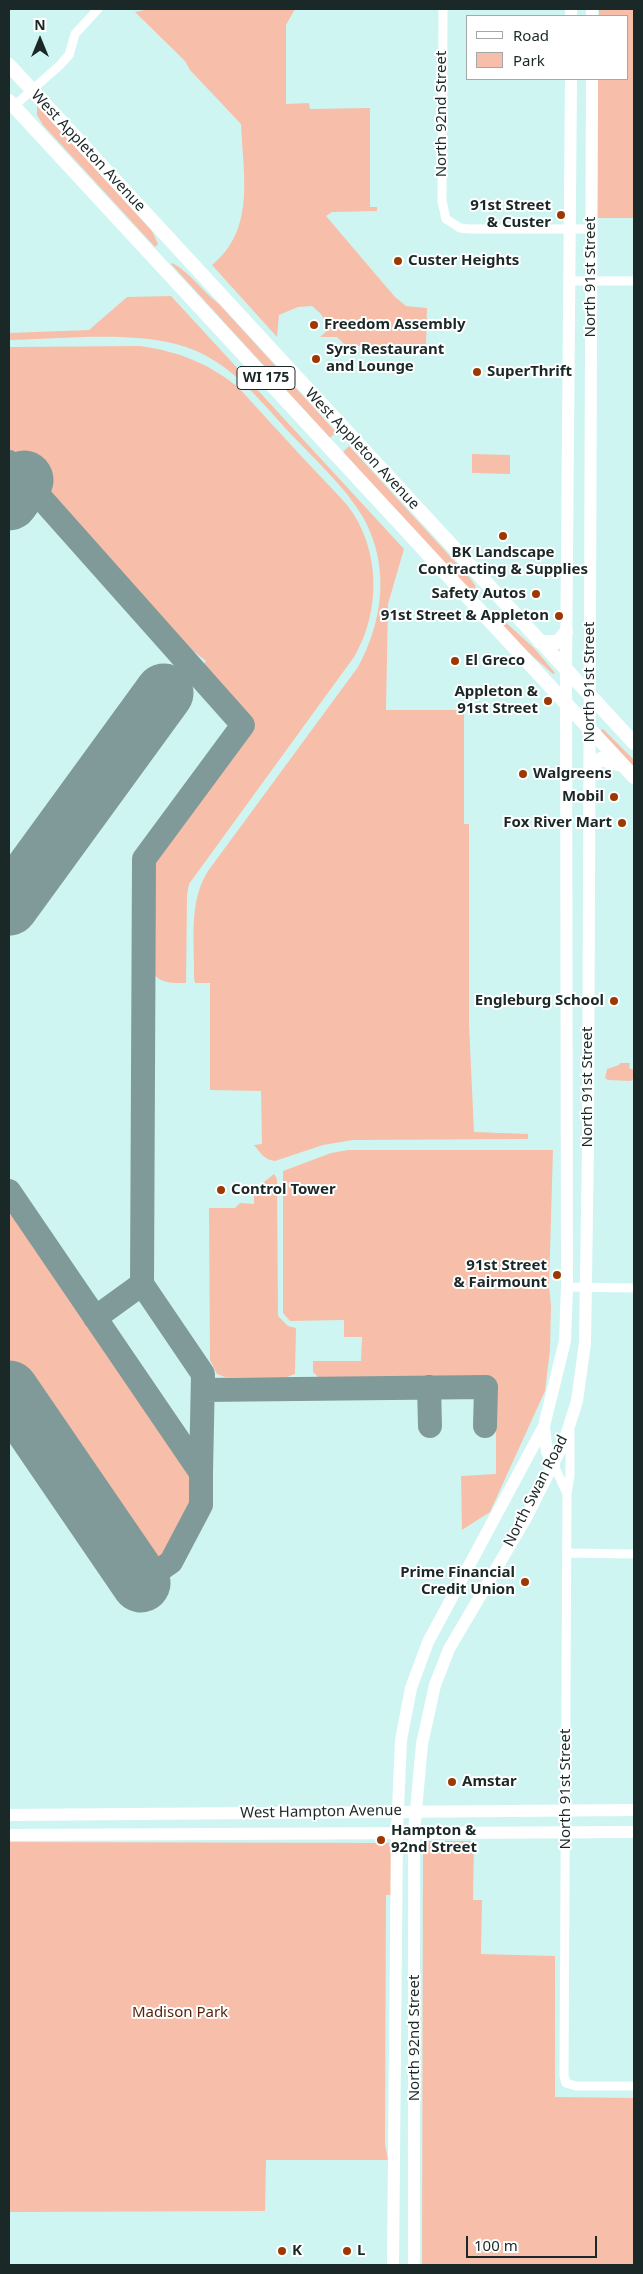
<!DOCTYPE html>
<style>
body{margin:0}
#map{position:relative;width:643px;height:2274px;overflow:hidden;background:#cff5f3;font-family:"Noto Sans",sans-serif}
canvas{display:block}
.frame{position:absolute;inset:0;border:10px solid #1a2827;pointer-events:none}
.legend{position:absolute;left:466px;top:15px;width:162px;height:65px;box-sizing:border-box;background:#fff;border:1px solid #a3a9a9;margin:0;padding:6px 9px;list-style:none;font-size:15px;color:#1a2827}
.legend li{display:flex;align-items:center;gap:10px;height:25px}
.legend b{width:25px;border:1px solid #a3a9a9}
.north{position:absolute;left:15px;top:15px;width:50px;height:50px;-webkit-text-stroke:4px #fff;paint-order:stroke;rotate:0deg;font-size:14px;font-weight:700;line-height:20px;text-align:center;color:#1a2827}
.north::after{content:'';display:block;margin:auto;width:18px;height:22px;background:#1a2827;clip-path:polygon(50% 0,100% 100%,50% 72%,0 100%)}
.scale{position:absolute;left:466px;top:2236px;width:131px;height:22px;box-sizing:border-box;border:2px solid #1a2827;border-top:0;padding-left:6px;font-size:15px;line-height:18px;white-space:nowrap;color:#1a2827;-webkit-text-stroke:4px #fff;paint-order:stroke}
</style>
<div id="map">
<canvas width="643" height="2274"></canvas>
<div class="frame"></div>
<ul class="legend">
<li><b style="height:6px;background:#fff"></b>Road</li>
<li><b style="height:14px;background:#f7bfa9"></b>Park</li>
</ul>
<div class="north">N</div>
<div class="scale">100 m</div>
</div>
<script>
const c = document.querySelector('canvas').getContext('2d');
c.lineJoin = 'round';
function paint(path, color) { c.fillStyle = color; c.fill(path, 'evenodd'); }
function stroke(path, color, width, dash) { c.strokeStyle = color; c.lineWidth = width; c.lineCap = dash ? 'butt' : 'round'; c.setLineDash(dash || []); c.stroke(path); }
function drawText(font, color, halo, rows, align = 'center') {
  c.font = font + ' "Noto Sans",sans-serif'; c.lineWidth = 4; c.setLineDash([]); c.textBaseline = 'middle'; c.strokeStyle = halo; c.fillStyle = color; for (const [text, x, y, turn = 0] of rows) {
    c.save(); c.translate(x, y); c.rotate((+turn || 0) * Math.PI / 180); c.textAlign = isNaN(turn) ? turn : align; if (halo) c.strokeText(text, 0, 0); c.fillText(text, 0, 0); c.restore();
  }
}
paint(new Path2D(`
 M 149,9 L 295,9 L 286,25 L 286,104 L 309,103 L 310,109 L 370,108 L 370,207 L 377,207 L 377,211 L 332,212 L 326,216 L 395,297 L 406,306 L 427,308 L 426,346 L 346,346 L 337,337 L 320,337 L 330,328 L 320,313 L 312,306 L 298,307 L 279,315 L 277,337 L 212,265 C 256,229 243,175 241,124 L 190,70 L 185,61 L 135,12 Z
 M 599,9 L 634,9 L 634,218 L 597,218 L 598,79 L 627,79 L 627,16 L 599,16 Z
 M 37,105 L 152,231 L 158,244 L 155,247 L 43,125 L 37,115 Z
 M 172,263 C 190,272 202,291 219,304 L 336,432 L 330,438 L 171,264 Z
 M 171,296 L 404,549 L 388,604 L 386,710 L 464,710 L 464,824 L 469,824 L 469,1024 L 474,1132 L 528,1134 L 528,1139 L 353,1140 L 323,1145 L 275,1161 C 264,1160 261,1153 254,1145 L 262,1144 L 261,1091 L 210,1090 L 210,983 L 195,983 L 194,978 C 195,943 188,902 208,871 L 358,667 C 383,621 390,567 364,519 C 345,486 313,458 287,430 C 257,397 230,362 186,347 C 135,330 63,339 9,340 L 9,333 L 89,330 L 127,297 Z
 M 140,346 C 177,351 208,363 238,387 C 259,410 281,434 303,458 C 317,473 333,489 347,505 C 381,548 381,612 354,657 L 189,884 L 187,895 L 186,983 C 173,983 160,984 152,972 L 151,883 L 154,863 L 164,843 L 253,722 L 203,665 L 206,661 L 175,637 L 38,482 L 42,477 L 18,460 L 9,449 L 9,347 Z
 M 349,446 L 469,577 L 475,585 L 476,592 L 473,594 L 347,457 L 343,452 Z
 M 472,454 L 510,455 L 510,474 L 472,473 Z
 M 494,612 L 534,648 L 555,673 L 553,674 L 512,638 L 491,614 Z
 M 603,729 L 634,760 L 634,767 L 600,731 Z
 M 620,1063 L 630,1063 L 629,1068 L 634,1070 L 634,1078 L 631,1081 L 608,1080 L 605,1078 L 607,1069 L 619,1065 Z
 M 348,1150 L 553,1150 L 549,1286 L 551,1306 L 550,1350 L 545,1391 L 490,1512 L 462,1530 L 461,1476 L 496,1474 L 496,1426 L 493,1425 L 492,1396 L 496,1394 L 495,1379 L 318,1377 L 313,1372 L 313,1361 L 361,1361 L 362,1337 L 344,1337 L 344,1320 L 290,1321 L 283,1313 L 283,1171 L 331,1153 Z
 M 274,1174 L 277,1179 L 278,1316 L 288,1326 L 296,1328 L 295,1374 L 287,1377 L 225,1377 L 217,1374 L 210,1360 L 209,1208 L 235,1208 L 240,1203 L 254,1204 L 254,1190 Z
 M 9,1205 L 187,1465 C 191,1475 194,1485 193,1496 C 191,1513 171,1547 159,1558 L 151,1560 L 144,1557 L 9,1360 Z
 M 423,1841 L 474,1841 L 473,1900 L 482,1900 L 481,1954 L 555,1956 L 555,2097 L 634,2098 L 634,2265 L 422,2265 Z
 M 9,1842 L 398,1843 L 397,1895 L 386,1895 L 385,2144 L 388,2160 L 266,2160 L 265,2211 L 9,2212 Z`), '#f7bfa9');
stroke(new Path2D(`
 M 9,462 L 243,725 L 144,859 L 142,1284 L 203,1374 L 201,1473
 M 9,1191 L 201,1473 L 201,1505 L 171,1562 L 141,1583
 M 95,1318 L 142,1284
 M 429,1387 L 430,1426
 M 203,1390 L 486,1387 L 485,1426`), '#809a99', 24);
stroke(new Path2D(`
 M 9,501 L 24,480
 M 9,906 L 164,693
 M 9,1390 L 141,1583`), '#809a99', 59);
stroke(new Path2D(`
 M 443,9 L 442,201 L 446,219 L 460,228 L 469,229 L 591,229
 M 14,106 L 60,65 L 69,55 L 75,34 L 98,9
 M 569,281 L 634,281
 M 567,1287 L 634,1288
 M 570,1432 L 570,1475 L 567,1494 L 564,2076 L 566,2083 L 576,2086 L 634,2086
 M 554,1465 L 567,1494
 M 567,1553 L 634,1554`), '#fff', 9);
stroke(new Path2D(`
 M 571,16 L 571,9
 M 592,16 L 592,9
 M 544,1428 L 547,1452 L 554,1465
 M 9,1815 L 634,1810
 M 9,1835 L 634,1832
 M 393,2265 L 397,1832 L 401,1740 L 411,1688 L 428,1642 L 544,1426 L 565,1341 L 567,1287 L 566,670 L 571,79
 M 414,2265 L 414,1832 L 422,1744 L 435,1685 L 449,1649 L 526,1518 L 564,1442 L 577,1401 L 585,1343 L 588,1146 L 592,79`), '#fff', 12);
stroke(new Path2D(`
 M 9,65 L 634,743
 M 9,101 L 634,777
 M 540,642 L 558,642 L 566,632
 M 590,772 L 594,764 L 601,759 L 622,765`), '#fff', 14);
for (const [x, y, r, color] of [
 [561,215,5,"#9c3800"],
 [398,261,5,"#9c3800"],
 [314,325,5,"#9c3800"],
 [316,359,5,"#9c3800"],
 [477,372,5,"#9c3800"],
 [503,536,5,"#9c3800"],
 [536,594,5,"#9c3800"],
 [559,616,5,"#9c3800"],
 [455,661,5,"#9c3800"],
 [548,701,5,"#9c3800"],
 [523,774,5,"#9c3800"],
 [614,797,5,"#9c3800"],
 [622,823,5,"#9c3800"],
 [614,1001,5,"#9c3800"],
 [221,1190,5,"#9c3800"],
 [557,1275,5,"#9c3800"],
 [525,1582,5,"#9c3800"],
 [452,1782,5,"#9c3800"],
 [381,1840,5,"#9c3800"],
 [282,2251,5,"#9c3800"],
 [347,2251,5,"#9c3800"]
]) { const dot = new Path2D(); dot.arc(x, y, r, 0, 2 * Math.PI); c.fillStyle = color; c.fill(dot); stroke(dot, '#fff', 2); }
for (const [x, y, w] of [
 [266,378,58]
]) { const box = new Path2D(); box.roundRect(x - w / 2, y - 11.5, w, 23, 4); c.fillStyle = '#fff'; c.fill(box); stroke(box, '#1a2827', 1); }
drawText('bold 14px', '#1a2827', null, [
 ["WI 175",266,378]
]);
drawText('15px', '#1a2827', '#fff', [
 ["North 92nd Street",442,114,-90],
 ["West Appleton Avenue",88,151,47],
 ["North 91st Street",591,277,-90],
 ["West Appleton Avenue",362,449,47],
 ["North 91st Street",590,682,-90],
 ["North 91st Street",588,1087,-90],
 ["North Swan Road",536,1491,-63],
 ["North 91st Street",566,1789,-90],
 ["West Hampton Avenue",321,1812,-1],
 ["North 92nd Street",415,2038,-90]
]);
drawText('bold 15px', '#1a2827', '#fff', [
 ["91st Street",551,206,"right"],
 ["& Custer",551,223,"right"],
 ["Custer Heights",408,261],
 ["Freedom Assembly",324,325],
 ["Syrs Restaurant",326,350],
 ["and Lounge",326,367],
 ["SuperThrift",487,372],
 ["BK Landscape",503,553,"center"],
 ["Contracting & Supplies",503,570,"center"],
 ["Safety Autos",526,594,"right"],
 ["91st Street & Appleton",549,616,"right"],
 ["El Greco",465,661],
 ["Appleton &",538,692,"right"],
 ["91st Street",538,709,"right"],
 ["Walgreens",533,774],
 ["Mobil",604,797,"right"],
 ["Fox River Mart",612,823,"right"],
 ["Engleburg School",604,1001,"right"],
 ["Control Tower",231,1190],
 ["91st Street",547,1266,"right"],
 ["& Fairmount",547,1283,"right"],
 ["Prime Financial",515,1573,"right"],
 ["Credit Union",515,1590,"right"],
 ["Amstar",462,1782],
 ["Hampton &",391,1831],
 ["92nd Street",391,1848],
 ["K",292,2251],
 ["L",357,2251]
], 'left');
drawText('15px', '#58240c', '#fff', [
 ["Madison Park",180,2013]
]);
</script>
